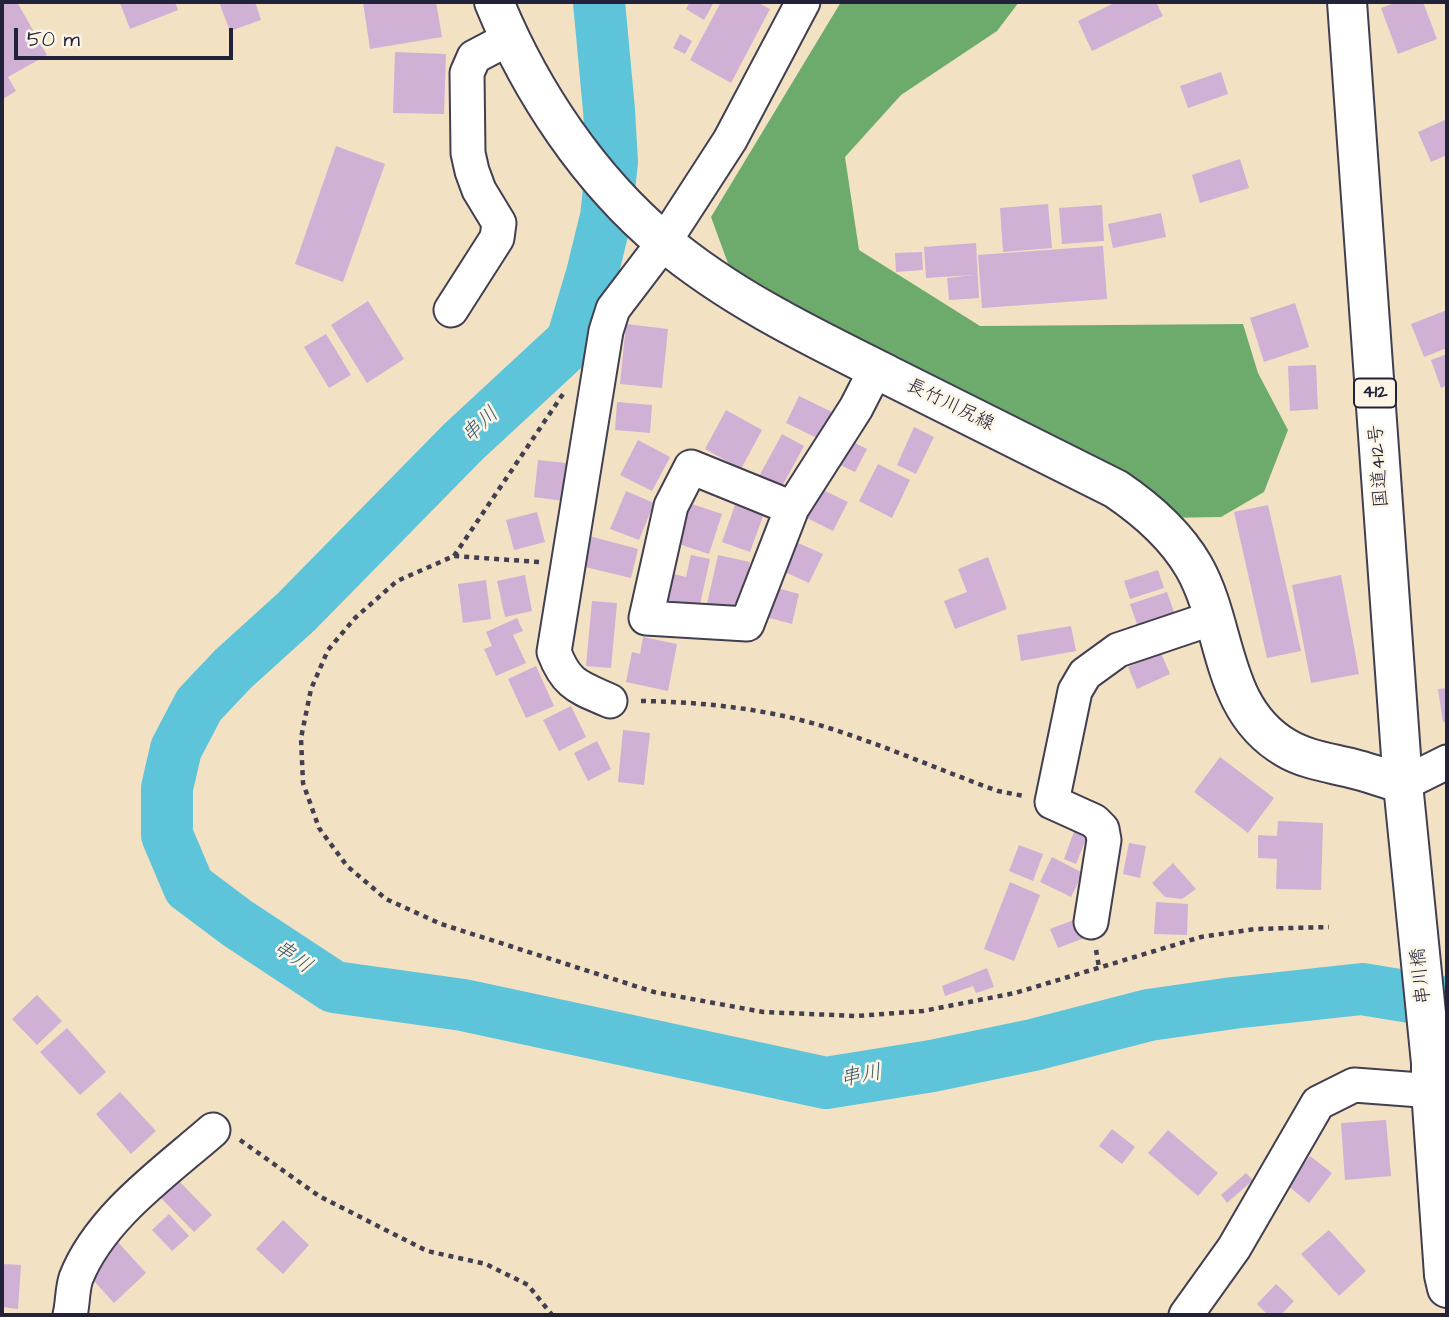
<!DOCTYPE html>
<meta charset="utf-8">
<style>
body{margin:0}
#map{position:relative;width:1449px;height:1317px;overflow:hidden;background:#f3e1c4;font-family:"Architects Daughter",sans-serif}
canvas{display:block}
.frame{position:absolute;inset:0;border:4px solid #22223b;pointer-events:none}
.scale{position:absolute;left:14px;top:28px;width:219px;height:32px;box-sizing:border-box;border:4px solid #22223b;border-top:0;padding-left:9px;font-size:21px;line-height:24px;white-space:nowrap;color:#22223b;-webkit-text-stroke:5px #fcf5e5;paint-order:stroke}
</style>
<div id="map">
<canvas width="1449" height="1317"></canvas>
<div class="frame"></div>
<div class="scale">50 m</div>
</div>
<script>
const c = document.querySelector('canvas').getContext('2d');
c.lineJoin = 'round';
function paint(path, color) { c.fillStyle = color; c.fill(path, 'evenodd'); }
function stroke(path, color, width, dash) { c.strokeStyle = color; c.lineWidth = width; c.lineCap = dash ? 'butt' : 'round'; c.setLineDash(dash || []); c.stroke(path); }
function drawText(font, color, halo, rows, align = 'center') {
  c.font = font + ' "Architects Daughter","Klee One",sans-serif'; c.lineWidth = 5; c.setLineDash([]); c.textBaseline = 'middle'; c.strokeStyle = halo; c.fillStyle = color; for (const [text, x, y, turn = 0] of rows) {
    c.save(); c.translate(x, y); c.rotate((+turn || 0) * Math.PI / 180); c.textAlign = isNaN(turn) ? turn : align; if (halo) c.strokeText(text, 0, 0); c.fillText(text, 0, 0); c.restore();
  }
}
paint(new Path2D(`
 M 841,2 L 1019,2 L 997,31 L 901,95 L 845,157 L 859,250 L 980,326 L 1243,324 L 1258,373 L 1288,430 L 1264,492 L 1221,517 L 1161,518 L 733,277 L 711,217 Z`), '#6dab6c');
stroke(new Path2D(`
 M 599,2 L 609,110 L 612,162 L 606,217 L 592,274 L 572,341 L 463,442 L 296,612 L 233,669 L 199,705 L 176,749 L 167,788 L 167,835 L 189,887 L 237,923 L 334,987 L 463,1005 L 826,1083 L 932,1066 L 1033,1045 L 1149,1015 L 1233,1003 L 1362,989 L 1447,1003`), '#5dc4da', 52);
paint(new Path2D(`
 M 2,2 L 17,2 L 47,55 L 8,77 L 16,91 L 3,99 Z
 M 123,2 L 175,2 L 178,10 L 130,29 L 120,3 Z
 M 219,2 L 255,2 L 261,20 L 230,31 Z
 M 363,2 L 436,2 L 442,37 L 370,49 Z
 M 690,2 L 714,2 L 704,20 L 686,9 Z
 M 721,2 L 757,2 L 770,9 L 731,83 L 690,60 Z
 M 1116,2 L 1156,2 L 1163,16 L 1092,51 L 1078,21 Z
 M 1397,2 L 1423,2 L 1437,39 L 1398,54 L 1381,8 Z
 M 680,34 L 692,41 L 685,54 L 673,48 Z
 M 395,52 L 446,54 L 444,114 L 393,113 Z
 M 1221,72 L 1228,94 L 1188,108 L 1180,86 Z
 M 1447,119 L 1447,155 L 1431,162 L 1418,132 Z
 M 336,146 L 385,164 L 343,282 L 295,264 Z
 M 1240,159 L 1249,188 L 1200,203 L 1192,175 Z
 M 1048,204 L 1052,248 L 1003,252 L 1000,208 Z
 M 1102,205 L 1104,241 L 1062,244 L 1059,208 Z
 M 1161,213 L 1166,237 L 1113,248 L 1108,224 Z
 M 976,243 L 979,298 L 949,300 L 947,278 L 973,275 L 926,278 L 924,247 Z
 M 1103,246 L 1107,299 L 982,308 L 978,255 Z
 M 922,252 L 923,270 L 896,272 L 895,253 Z
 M 368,301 L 404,359 L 367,383 L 331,325 Z
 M 1295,303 L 1309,347 L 1264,362 L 1250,318 Z
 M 1447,310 L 1447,348 L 1424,357 L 1411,324 Z
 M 626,324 L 668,329 L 662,388 L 620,384 Z
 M 326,334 L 351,375 L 329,388 L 304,347 Z
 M 1447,354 L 1447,385 L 1441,388 L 1431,360 Z
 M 1316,365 L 1318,409 L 1290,411 L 1288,366 Z
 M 799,396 L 832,412 L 819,439 L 786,423 Z
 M 617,402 L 652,405 L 650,433 L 615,430 Z
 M 726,410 L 762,430 L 741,469 L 705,449 Z
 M 914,427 L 934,437 L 916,474 L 897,465 Z
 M 782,434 L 804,446 L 779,492 L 757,480 Z
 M 638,440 L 670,457 L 652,491 L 620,475 Z
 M 849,440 L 867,449 L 855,472 L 838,464 Z
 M 538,460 L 575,464 L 570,502 L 534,497 Z
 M 878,464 L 910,480 L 892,518 L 859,501 Z
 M 821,489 L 848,502 L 833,531 L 807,518 Z
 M 626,491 L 654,503 L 639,540 L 610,529 Z
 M 689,503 L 722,514 L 709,554 L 676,543 Z
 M 735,505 L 763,516 L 750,552 L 722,542 Z
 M 1268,505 L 1301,651 L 1267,658 L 1234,512 Z
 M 537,512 L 545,542 L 514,550 L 506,520 Z
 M 589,536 L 638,549 L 631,578 L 581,566 Z
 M 789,539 L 823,554 L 809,583 L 776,568 Z
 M 691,555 L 710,559 L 699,609 L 663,601 L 669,573 L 686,577 Z
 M 718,555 L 750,562 L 739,611 L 707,604 Z
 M 988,557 L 1007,609 L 955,629 L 944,601 L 967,592 L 958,569 Z
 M 1158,570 L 1164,588 L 1130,599 L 1124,581 Z
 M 525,575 L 532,611 L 505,617 L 497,581 Z
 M 1341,575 L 1359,674 L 1311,683 L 1292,585 Z
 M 486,580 L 491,619 L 463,623 L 458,584 Z
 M 770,586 L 799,594 L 792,624 L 762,616 Z
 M 1167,592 L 1177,621 L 1140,633 L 1130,604 Z
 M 592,601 L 617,603 L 611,668 L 586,666 Z
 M 517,618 L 523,631 L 513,635 L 526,663 L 496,676 L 484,649 L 492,646 L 486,632 Z
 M 1071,626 L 1076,651 L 1021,661 L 1017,635 Z
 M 643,637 L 677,644 L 668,691 L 626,682 L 632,652 L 640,654 Z
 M 1161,653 L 1170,674 L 1137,689 L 1128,667 Z
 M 536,666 L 554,706 L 526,718 L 508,679 Z
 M 1447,688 L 1447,722 L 1443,722 L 1438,689 Z
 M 571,706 L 586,737 L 559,751 L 543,720 Z
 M 623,730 L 650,733 L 644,785 L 618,782 Z
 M 597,741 L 611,769 L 588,781 L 574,753 Z
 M 1220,757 L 1274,798 L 1248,833 L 1194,792 Z
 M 1278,821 L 1323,823 L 1321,890 L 1276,889 L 1277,859 L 1258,858 L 1258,835 L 1277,836 Z
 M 1075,829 L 1088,834 L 1076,864 L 1064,859 Z
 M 1129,843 L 1146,846 L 1140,878 L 1123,874 Z
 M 1019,845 L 1043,854 L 1033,881 L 1009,871 Z
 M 1052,857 L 1083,873 L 1071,897 L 1040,882 Z
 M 1173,863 L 1196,889 L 1182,899 L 1165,897 L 1152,883 Z
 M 1010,882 L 1040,895 L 1014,961 L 984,949 Z
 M 1156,902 L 1188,904 L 1187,935 L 1154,934 Z
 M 1079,918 L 1087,937 L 1058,948 L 1050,929 Z
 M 987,968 L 994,987 L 976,993 L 973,986 L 945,996 L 942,986 Z
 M 37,995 L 62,1021 L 37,1045 L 12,1019 Z
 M 67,1028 L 106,1072 L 80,1095 L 40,1052 Z
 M 120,1092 L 156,1131 L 131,1154 L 96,1114 Z
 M 1386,1120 L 1391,1176 L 1345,1180 L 1341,1123 Z
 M 1112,1129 L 1135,1147 L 1122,1164 L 1099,1146 Z
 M 1168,1130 L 1218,1173 L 1198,1196 L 1148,1153 Z
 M 1310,1156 L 1332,1173 L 1309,1203 L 1287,1185 Z
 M 1246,1173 L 1253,1180 L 1227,1203 L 1221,1195 Z
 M 179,1181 L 212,1215 L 194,1232 L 161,1198 Z
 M 169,1214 L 189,1236 L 172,1251 L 152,1230 Z
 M 283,1220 L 309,1245 L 283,1274 L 256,1249 Z
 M 1329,1230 L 1366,1271 L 1339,1296 L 1301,1254 Z
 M 116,1240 L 146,1273 L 114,1303 L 84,1270 Z
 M 2,1264 L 21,1265 L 18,1309 L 2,1307 Z
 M 1276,1284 L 1294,1301 L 1281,1315 L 1268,1315 L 1257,1304 Z`), '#d1b0d5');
const minor = new Path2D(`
 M 451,310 L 497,238 L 499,223 L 479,190 L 472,171 L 468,153 L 467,73 L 474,57 L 510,38
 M 792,508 L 691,467 L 671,506 L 646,618 L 747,624 L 792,508 L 856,408 L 876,369
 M 610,701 C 579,687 567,686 554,652 L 606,331 L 613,309 L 664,242 L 730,140 L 803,2
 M 1403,784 L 1447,762
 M 1091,922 L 1104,840 L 1102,829 L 1094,821 L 1052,802 L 1075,691 L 1085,674 L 1118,650 L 1213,618
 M 70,1315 C 73,1303 72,1290 76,1278 C 100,1217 165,1172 213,1130
 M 1186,1315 L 1234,1248 L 1318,1103 L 1354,1085 L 1447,1092`);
const secondary = new Path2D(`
 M 494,2 C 531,92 589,179 664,242 C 731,298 810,336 888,375 C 964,413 1040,451 1116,489 C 1147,510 1175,534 1194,567 C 1228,627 1219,709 1286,748 C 1308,761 1333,763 1358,770 C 1373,774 1388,779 1403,784`);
const trunk = new Path2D(`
 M 1347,2 L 1403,784 L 1431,1063 L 1431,1090 L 1444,1275 L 1447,1288`);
stroke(minor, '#413f50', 37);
stroke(secondary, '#413f50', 42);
stroke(trunk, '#413f50', 42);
stroke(new Path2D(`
 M 454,556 L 563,394
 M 539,562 L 454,556 L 397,581 L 355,618 L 328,650 L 311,689 L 301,738 L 303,783 L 319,828 L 347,866 L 386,899 L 441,924 L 654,992 L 763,1012 L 857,1016 L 923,1011 L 1015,993 L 1201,937 L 1255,929 L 1329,927
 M 641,701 C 705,702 770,709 832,729 C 888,747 942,771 998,791 L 1024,796
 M 1096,950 L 1099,967
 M 240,1140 L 319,1196 L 427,1251 L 486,1264 L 528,1285 L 552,1315`), '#413f50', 4.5, [5, 5]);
stroke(minor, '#fff', 33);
stroke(secondary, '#fff', 38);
stroke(trunk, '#fff', 38);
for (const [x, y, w] of [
 [1375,393,42]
]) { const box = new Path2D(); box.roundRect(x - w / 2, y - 14.5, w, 29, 5); c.fillStyle = '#fcf5e5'; c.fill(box); stroke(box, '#22223b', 2); }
drawText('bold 18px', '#22223b', null, [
 ["412",1375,393]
]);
drawText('19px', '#22223b', '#fcf5e5', [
 ["長竹川尻線",950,406,26],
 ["国道412号",1380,466,-94],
 ["串川橋",1422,976,-96]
]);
drawText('italic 21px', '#375b73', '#fcf5e5', [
 ["串川",481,426,-43],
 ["串川",292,958,35],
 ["串川",861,1077,-10]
]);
</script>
